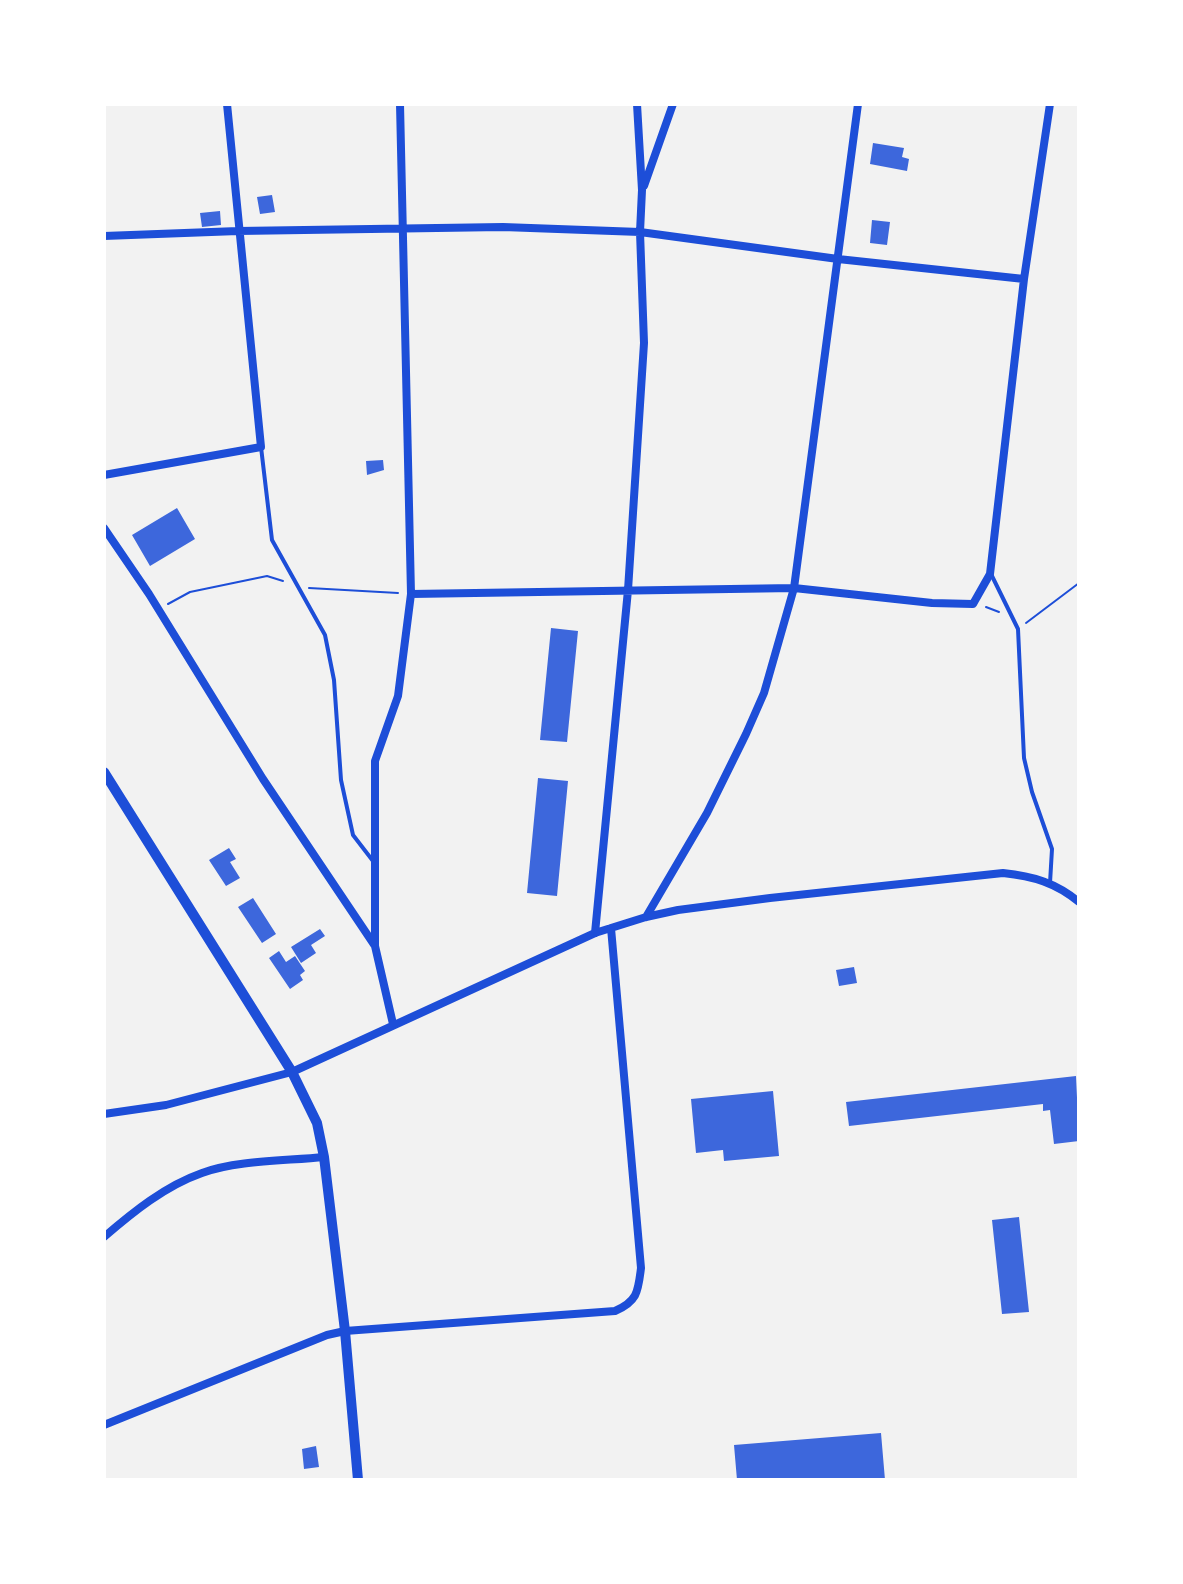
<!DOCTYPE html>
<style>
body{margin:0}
#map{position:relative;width:1183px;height:1584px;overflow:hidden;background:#f2f2f2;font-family:Inter,sans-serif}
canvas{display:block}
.frame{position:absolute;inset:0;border:106px solid #fff;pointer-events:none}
</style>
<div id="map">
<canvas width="1183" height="1584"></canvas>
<div class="frame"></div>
</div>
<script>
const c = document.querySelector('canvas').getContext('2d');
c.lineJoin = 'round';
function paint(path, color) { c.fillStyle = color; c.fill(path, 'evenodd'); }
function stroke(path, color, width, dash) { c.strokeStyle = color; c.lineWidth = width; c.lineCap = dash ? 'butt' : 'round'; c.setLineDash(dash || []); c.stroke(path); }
paint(new Path2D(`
 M 873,143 L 904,148 L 902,157 L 909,159 L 907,171 L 870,164 Z
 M 272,195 L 275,212 L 260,214 L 257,197 Z
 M 220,211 L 221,225 L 202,227 L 200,213 Z
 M 872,220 L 890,222 L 887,245 L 870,243 Z
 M 383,460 L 384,470 L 367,475 L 366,461 Z
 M 177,508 L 195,539 L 150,566 L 132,535 Z
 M 551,628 L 578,631 L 567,742 L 540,740 Z
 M 538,778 L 568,781 L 557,896 L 527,893 Z
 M 229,848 L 236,859 L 230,862 L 240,878 L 226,886 L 209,860 Z
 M 253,898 L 276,934 L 262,943 L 238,907 Z
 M 320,929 L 325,936 L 311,945 L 316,953 L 301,963 L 291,947 Z
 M 279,951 L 286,962 L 295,956 L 305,971 L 300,975 L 303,980 L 290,989 L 269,958 Z
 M 854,967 L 857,983 L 839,986 L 836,970 Z
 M 1076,1076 L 1079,1141 L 1054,1144 L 1050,1110 L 1043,1111 L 1043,1104 L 849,1126 L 846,1102 Z
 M 773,1091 L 779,1156 L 724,1161 L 723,1150 L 696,1153 L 691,1099 Z
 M 1019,1217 L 1029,1312 L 1002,1314 L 992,1220 Z
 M 881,1433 L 885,1480 L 737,1480 L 734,1445 Z
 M 316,1446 L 319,1467 L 304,1469 L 302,1449 Z`), '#3d67dc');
stroke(new Path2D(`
 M 309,588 L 398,593
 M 168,604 L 190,592 L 267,576 L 283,581
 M 986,607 L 999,612
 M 1026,623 L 1079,583`), '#1d4ed8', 2);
stroke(new Path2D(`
 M 261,447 L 272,540 L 325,635 L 334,680 L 341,780 L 353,835 L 373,861
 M 992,576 L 1018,629 L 1024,758 L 1032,792 L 1052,849 L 1050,883`), '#1d4ed8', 4);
stroke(new Path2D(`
 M 644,186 L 673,104
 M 104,236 L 238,231 L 503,227 L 640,232 L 838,259 L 1024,279
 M 104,475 L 261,447 L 227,104
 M 104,528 L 149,594 L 263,779 L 375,946 L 393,1024
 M 411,594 L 794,588 L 932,603 L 973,604 L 990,574 L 1024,279 L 1050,104
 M 646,917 L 707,813 L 746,734 L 764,693 L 794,588 L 858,104
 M 595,933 L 628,590 L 644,343 L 640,232 L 642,190 L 637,104
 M 375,946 L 375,761 L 398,696 L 411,594 L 400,104
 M 104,1114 L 166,1105 L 292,1072 L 595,933 L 646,917 L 678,910 L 770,898 L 1003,873 C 1033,876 1056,883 1079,902
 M 104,1237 C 133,1212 165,1186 202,1173 C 237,1160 287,1161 324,1157
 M 104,1425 L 327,1335 L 345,1331 L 615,1311 C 638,1301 638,1291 641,1268 L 611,928`), '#1d4ed8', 8);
stroke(new Path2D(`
 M 104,772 L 292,1072 L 317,1123 L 324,1157 L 345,1331 L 358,1480`), '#1d4ed8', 10);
</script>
